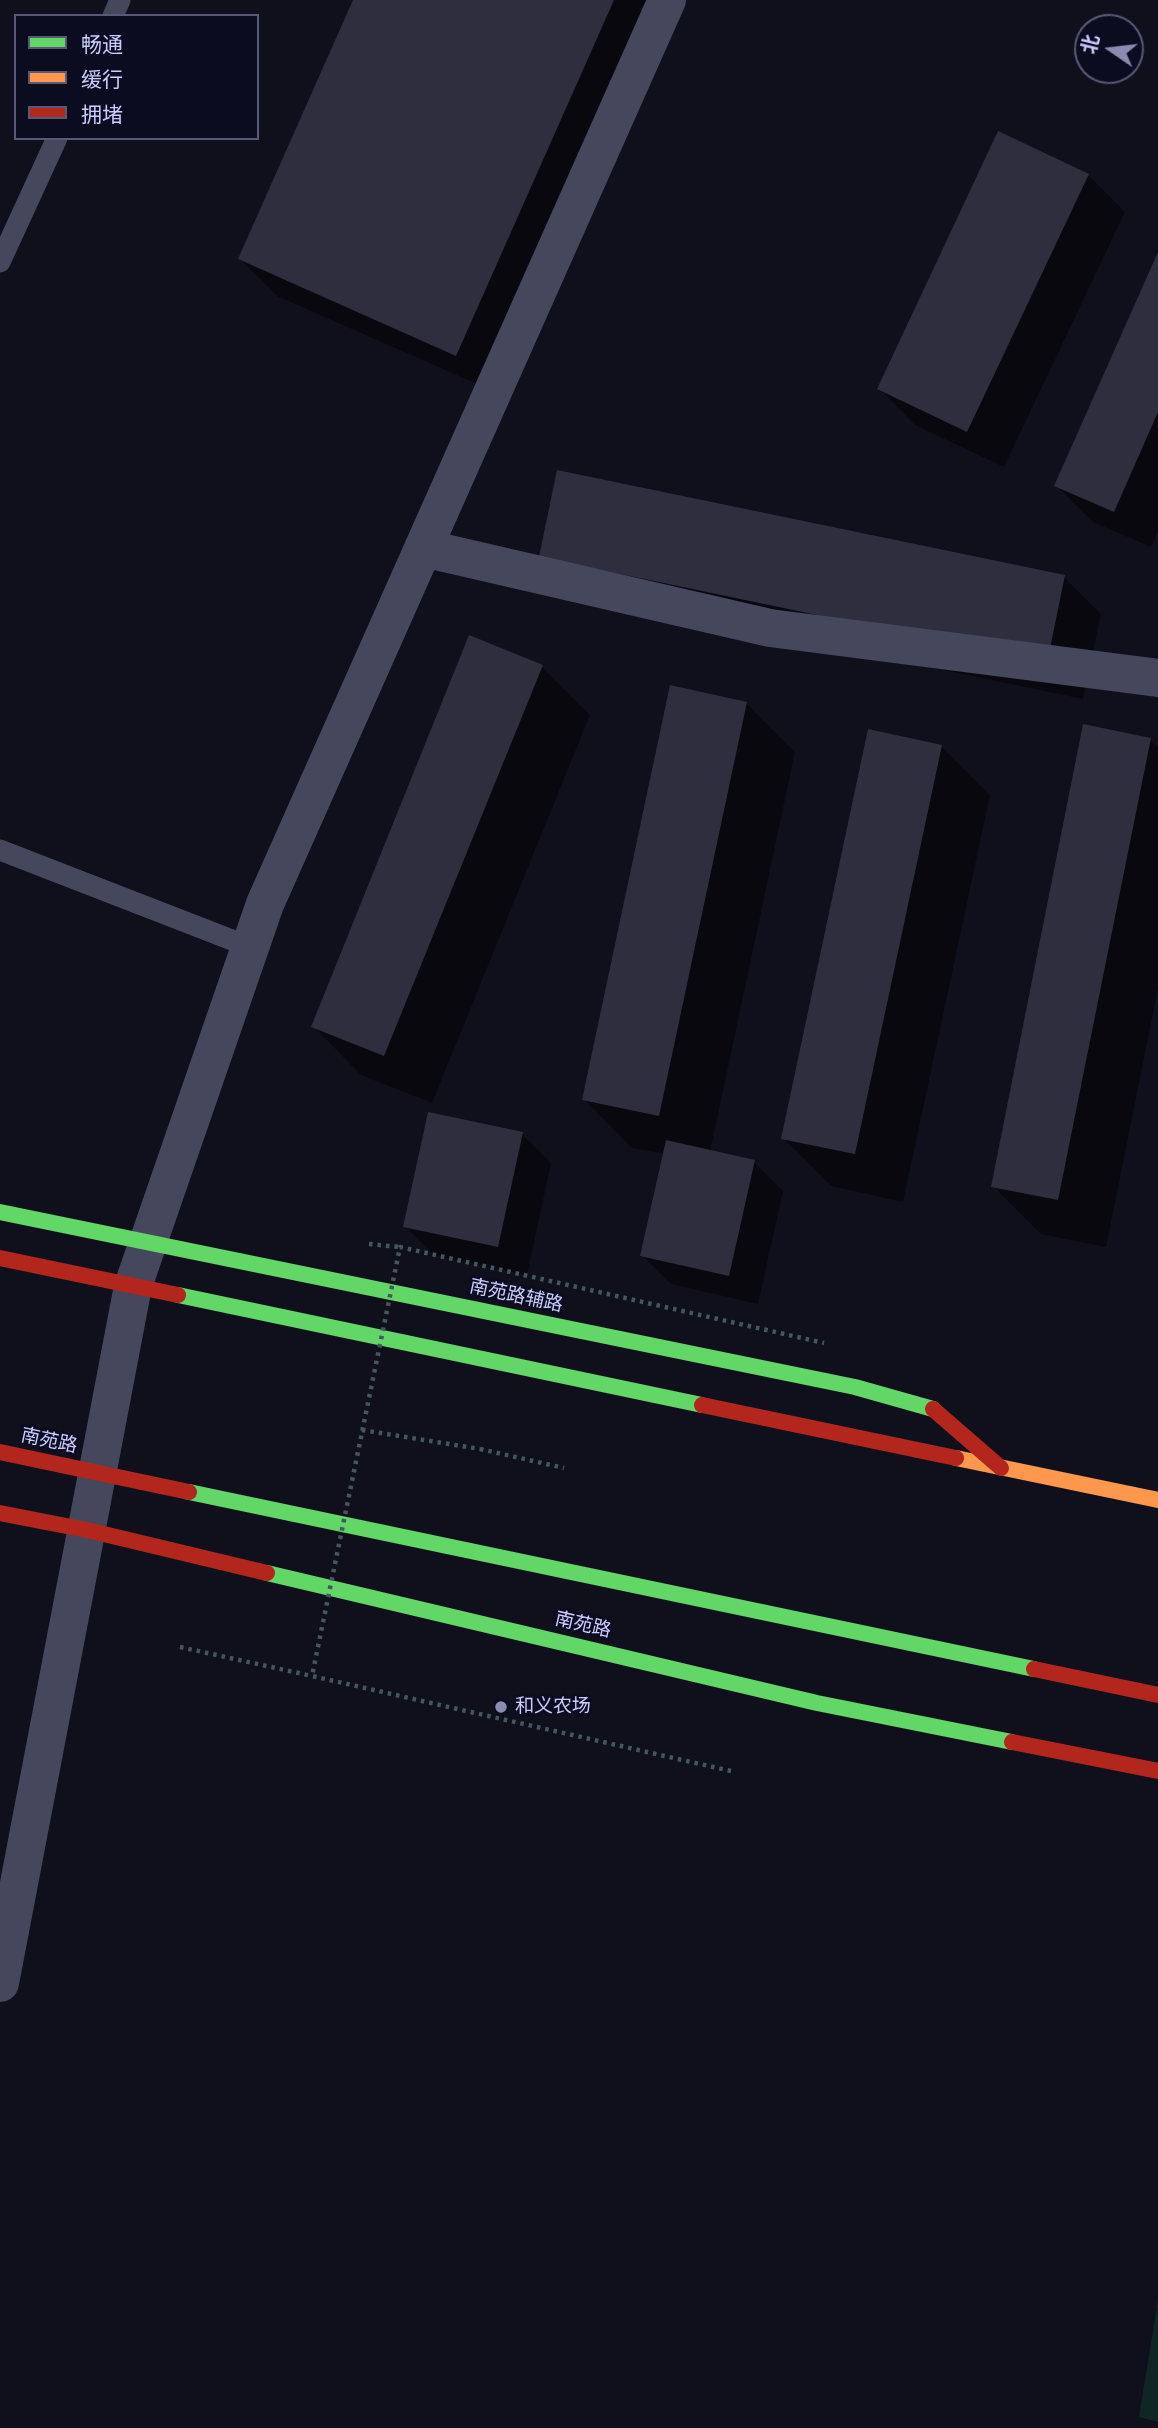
<!DOCTYPE html>
<meta charset="utf-8">
<style>
body{margin:0}
#map{position:relative;width:1158px;height:2428px;overflow:hidden;background:#10101c;font-family:Rubik,"Noto Sans SC",sans-serif}
canvas{display:block}
.legend{position:absolute;left:14px;top:14px;width:245px;height:126px;box-sizing:border-box;background:#0c0c20;border:2px solid #585979;margin:0;padding:9px 12px;list-style:none;font-size:21px;color:#cbcdff}
.legend li{display:flex;align-items:center;gap:14px;height:35px}
.legend b{width:35px;border:2px solid #585979}
.north{position:absolute;left:1074px;top:14px;width:70px;height:70px;box-sizing:border-box;background:#0c0c20;border:2px solid #585979;border-radius:50%;rotate:284deg;font-size:19px;font-weight:700;line-height:28px;text-align:center;color:#cbcdff}
.north::after{content:'';display:block;margin:auto;width:24px;height:32px;background:#8a8bb0;clip-path:polygon(50% 0,100% 100%,50% 72%,0 100%)}
</style>
<div id="map">
<canvas width="1158" height="2428"></canvas>
<ul class="legend">
<li><b style="height:9px;background:#63d668"></b>畅通</li>
<li><b style="height:9px;background:#ff974d"></b>缓行</li>
<li><b style="height:9px;background:#b3261e"></b>拥堵</li>
</ul>
<div class="north">北</div>
</div>
<script>
const c = document.querySelector('canvas').getContext('2d');
c.lineJoin = 'round';
function paint(path, color) { c.fillStyle = color; c.fill(path, 'evenodd'); }
function stroke(path, color, width, dash) { c.strokeStyle = color; c.lineWidth = width; c.lineCap = dash ? 'butt' : 'round'; c.setLineDash(dash || []); c.stroke(path); }
function drawText(font, color, halo, rows, align = 'center') {
  c.font = font + ' Rubik,"Noto Sans SC",sans-serif'; c.lineWidth = 6; c.setLineDash([]); c.textBaseline = 'middle'; c.strokeStyle = halo; c.fillStyle = color; for (const [text, x, y, turn = 0] of rows) {
    c.save(); c.translate(x, y); c.rotate((+turn || 0) * Math.PI / 180); c.textAlign = isNaN(turn) ? turn : align; if (halo) c.strokeText(text, 0, 0); c.fillText(text, 0, 0); c.restore();
  }
}
paint(new Path2D(`
 M 1158,2300 L 1158,2422 L 1139,2417 Z`), '#0f2624');
paint(new Path2D(`
 M 355,0 L 666,0 L 493,391 L 277,296 L 240,259 Z
 M 1088,175 L 1125,212 L 1004,467 L 915,425 L 879,388 Z
 M 1158,257 L 1158,531 L 1151,547 L 1093,522 L 1056,485 Z
 M 541,557 L 1064,577 L 1101,614 L 1083,699 L 578,594 Z
 M 542,667 L 590,715 L 432,1103 L 361,1075 L 313,1026 Z
 M 746,703 L 795,752 L 710,1152 L 754,1162 L 783,1191 L 758,1304 L 671,1284 L 642,1255 L 665,1154 L 632,1148 L 584,1099 Z
 M 1150,739 L 1158,748 L 1158,988 L 1106,1247 L 1041,1234 L 993,1186 Z
 M 941,746 L 990,795 L 903,1202 L 831,1186 L 783,1138 Z
 M 522,1134 L 551,1163 L 527,1275 L 434,1255 L 405,1226 Z`), '#0007');
paint(new Path2D(`
 M 353,0 L 614,0 L 456,356 L 238,259 Z
 M 998,131 L 1089,174 L 967,432 L 877,389 Z
 M 1158,252 L 1158,412 L 1114,512 L 1054,486 Z
 M 557,470 L 1065,575 L 1047,663 L 539,557 Z
 M 469,635 L 543,665 L 384,1056 L 311,1027 Z
 M 670,685 L 747,702 L 659,1116 L 582,1100 Z
 M 1083,724 L 1151,738 L 1058,1200 L 991,1187 Z
 M 868,729 L 942,745 L 855,1154 L 781,1139 Z
 M 428,1112 L 523,1132 L 498,1247 L 403,1227 Z
 M 666,1140 L 755,1160 L 729,1276 L 640,1256 Z`), '#2e2e3e');
stroke(new Path2D(`
 M 369,1244 L 400,1247
 M 480,1449 L 564,1468
 M 180,1647 L 312,1676`), '#445761', 4.5, [3.5, 5]);
stroke(new Path2D(`
 M 113,16 L 120,0
 M 0,262 L 57,138
 M 0,850 L 250,947`), '#45475d', 21);
stroke(new Path2D(`
 M 423,548 L 770,628 L 1158,678
 M 0,1983 L 133,1286 L 265,904 L 667,0`), '#45475d', 38);
stroke(new Path2D(`
 M 0,1212 L 855,1387 L 933,1409
 M 178,1295 L 702,1405
 M 189,1492 L 1034,1669
 M 267,1573 L 817,1703 L 1012,1742`), '#63d668', 16);
stroke(new Path2D(`
 M 956,1458 L 1158,1500`), '#ff974d', 16);
stroke(new Path2D(`
 M 0,1258 L 178,1295
 M 702,1405 L 956,1458
 M 933,1409 L 1001,1468
 M 0,1452 L 189,1492
 M 0,1513 L 87,1530 L 267,1573
 M 1034,1669 L 1158,1695
 M 1012,1742 L 1158,1771`), '#b3261e', 16);
stroke(new Path2D(`
 M 362,1430 L 480,1449
 M 731,1771 L 312,1676 L 400,1247 L 824,1343`), '#445761', 4.5, [3.5, 5]);
for (const [x, y, r, color] of [
 [501,1707,7,"#8a8bb0"]
]) { const dot = new Path2D(); dot.arc(x, y, r, 0, 2 * Math.PI); c.fillStyle = color; c.fill(dot); stroke(dot, '#0c0c20', 2.5); }
drawText('19px', '#cbcdff', '#0c0c20', [
 ["南苑路辅路",516,1296,12],
 ["南苑路",49,1441,12],
 ["南苑路",583,1625,13]
]);
drawText('19px', '#cbcdff', '#0c0c20', [
 ["和义农场",515,1707]
], 'left');
</script>
